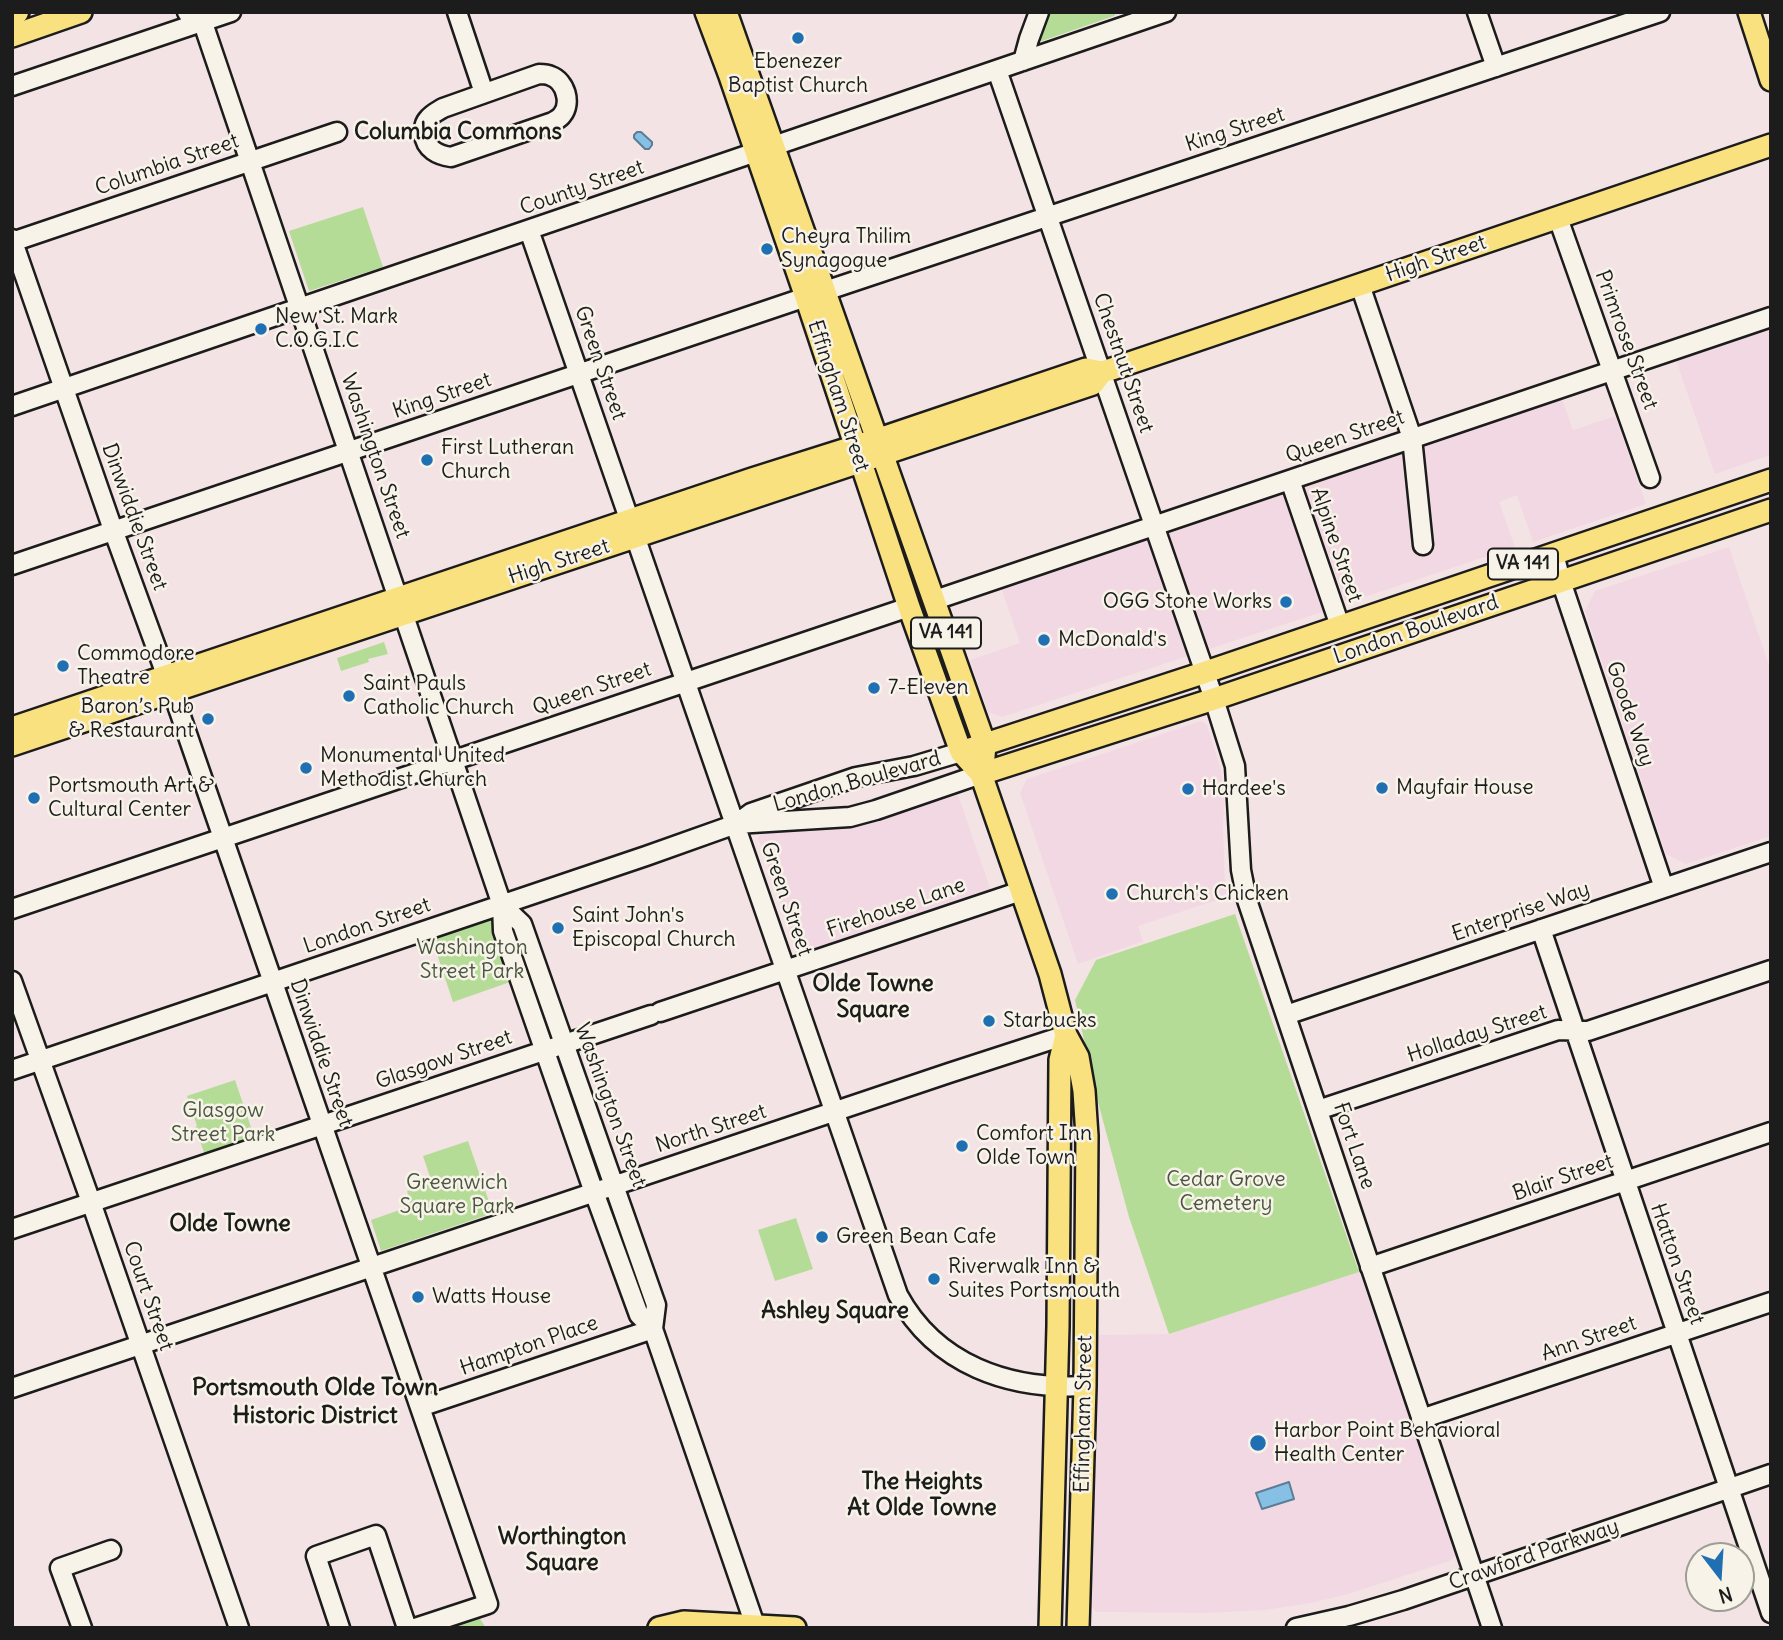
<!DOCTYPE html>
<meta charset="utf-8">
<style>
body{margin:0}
#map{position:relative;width:1783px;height:1640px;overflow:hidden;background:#f4e3e5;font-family:Delius,sans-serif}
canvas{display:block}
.frame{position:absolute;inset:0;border:14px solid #1c1c1c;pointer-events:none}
.north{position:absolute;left:1685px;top:1542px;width:70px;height:70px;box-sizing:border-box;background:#f7f3e8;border:2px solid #9f9d96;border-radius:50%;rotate:163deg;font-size:19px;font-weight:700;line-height:28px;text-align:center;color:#1c1c1c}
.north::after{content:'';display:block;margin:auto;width:24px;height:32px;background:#1f6fb2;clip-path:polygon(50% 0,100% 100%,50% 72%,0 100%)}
</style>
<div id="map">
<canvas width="1783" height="1640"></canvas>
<div class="frame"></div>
<div class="north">N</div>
</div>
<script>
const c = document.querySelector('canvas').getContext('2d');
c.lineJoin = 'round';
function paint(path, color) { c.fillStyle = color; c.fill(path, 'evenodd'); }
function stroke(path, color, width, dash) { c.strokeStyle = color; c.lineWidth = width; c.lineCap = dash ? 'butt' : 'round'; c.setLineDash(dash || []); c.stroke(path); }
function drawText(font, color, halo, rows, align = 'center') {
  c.font = font + ' Delius,sans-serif'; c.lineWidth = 5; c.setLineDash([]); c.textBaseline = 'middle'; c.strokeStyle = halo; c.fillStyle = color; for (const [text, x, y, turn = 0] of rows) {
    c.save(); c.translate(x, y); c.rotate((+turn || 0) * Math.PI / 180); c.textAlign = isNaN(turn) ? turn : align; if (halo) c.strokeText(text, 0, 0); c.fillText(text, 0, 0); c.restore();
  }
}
paint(new Path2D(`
 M 1771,328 L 1771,455 L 1715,474 L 1676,360 Z
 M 1561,396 L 1573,430 L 1615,416 L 1646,504 L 1533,542 L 1517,495 L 1499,502 L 1515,547 L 1346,603 L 1304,486 Z
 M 1284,489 L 1325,611 L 1002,717 L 988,712 L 970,660 L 1020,643 L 1001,587 Z
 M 1729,547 L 1771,671 L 1771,836 L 1686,864 L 1666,854 L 1585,611 L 1595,591 Z
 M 1201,721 L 1207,725 L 1221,770 L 1224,799 L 1223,827 L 1225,885 L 1229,896 L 1138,926 L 1143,941 L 1078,964 L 1020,793 L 1027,779 Z
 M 958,795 L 991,891 L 800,956 L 758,838 L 762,832 L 864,825 Z
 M 1359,1272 L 1459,1552 L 1450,1561 L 1345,1595 L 1310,1603 L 1265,1610 L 1208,1613 L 1096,1612 L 1092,1607 L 1098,1335 L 1169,1334 Z`), '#f2d8e3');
paint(new Path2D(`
 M 1044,12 L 1117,12 L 1114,16 L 1042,41 L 1037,40 Z
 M 363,207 L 383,267 L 309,291 L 289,231 Z
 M 384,642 L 388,654 L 368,659 L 369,662 L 341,671 L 337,658 Z
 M 1235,914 L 1359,1272 L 1169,1334 L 1129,1217 L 1092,1080 L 1090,1080 L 1085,1044 L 1075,1000 L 1096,960 Z
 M 492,918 L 513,981 L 453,1002 L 432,939 Z
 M 514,923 L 554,1036 L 549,1038 L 509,925 Z
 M 561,1055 L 602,1172 L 596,1174 L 555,1057 Z
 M 235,1080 L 256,1142 L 206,1158 L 195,1127 L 197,1126 L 187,1096 Z
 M 468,1141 L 493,1213 L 381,1251 L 371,1220 L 411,1206 L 407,1191 L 432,1183 L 423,1156 Z
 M 614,1205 L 652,1305 L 645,1313 L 608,1207 Z
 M 796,1218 L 813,1269 L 775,1281 L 758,1230 Z
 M 476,1613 L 486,1628 L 433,1628 Z`), '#b5dc97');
const water = new Path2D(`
 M 637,132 L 641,132 L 652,142 L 652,145 L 649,149 L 645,149 L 634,138 L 634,135 Z
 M 1289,1482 L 1294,1499 L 1262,1509 L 1256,1493 Z`);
paint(water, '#86c0e5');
stroke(water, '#5c7e95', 2);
const minor = new Path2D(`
 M 187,12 L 189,15 L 203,22 L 206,32 L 502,905 L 503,931 L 590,1181 L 639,1315 L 653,1329 L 756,1628
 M 457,12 L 484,93
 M 1477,12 L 1496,67
 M 1023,61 L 1029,39 L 1039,12
 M 997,70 L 1214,699 L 1235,766 L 1241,870 L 1247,900 L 1492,1628
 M 539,74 C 543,74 547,74 551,76 C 565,81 572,103 562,115 C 560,118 556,120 553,122 L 451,157 C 438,155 425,149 424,134 C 424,127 424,123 429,118 C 432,114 438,111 443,108 Z
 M 12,86 L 231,12
 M 1558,218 L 1650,478
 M 529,230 L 898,1295 C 936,1365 1009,1390 1085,1386
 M 12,239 L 111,524 L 176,702 L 488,1604 L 415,1628
 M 12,242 L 337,132
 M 1360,285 L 1412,438 L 1423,545
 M 825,291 L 1660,12
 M 12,406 L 1166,12
 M 1290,480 L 1340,626
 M 1554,554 L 1561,581 L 1664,888
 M 12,565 L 806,297
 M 935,600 L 1771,317
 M 739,822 L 751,813 L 856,777 L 914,766 L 961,752
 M 502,905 L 522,924 L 656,1305 L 653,1329
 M 12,909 L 909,607
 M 1541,929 L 1771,1613
 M 12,981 L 91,1202 L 239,1628
 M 660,1012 L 1021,891
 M 1286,1015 L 1771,852
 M 12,1070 L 646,856 L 736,824 L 850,817 L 876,810 L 981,774
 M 1318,1110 L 1558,1030 L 1588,1031 L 1771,970
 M 12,1229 L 651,1015
 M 1370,1267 L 1771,1132
 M 12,1388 L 949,1073 L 1066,1035
 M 420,1407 L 653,1329
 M 1421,1419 L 1771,1302
 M 82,1628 L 60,1568 L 111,1550
 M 340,1628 L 316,1556 L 376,1535 L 407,1628
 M 1296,1628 L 1349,1616 L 1403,1600 L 1771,1474`);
const major = new Path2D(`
 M 706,12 L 730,76 L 806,297 L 909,607 L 961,752 L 981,774 L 1050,974 L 1066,1035 L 1078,1057 L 1084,1091 L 1087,1136 L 1085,1386 L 1078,1628
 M 726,12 L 985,745 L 984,757
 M 1749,12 L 1771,80
 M 12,36 L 81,12
 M 12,728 L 752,479 L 888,436 L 1086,369 L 1102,372 L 1112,369 L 1771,145
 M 12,745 L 1093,384 L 1102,372
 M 961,752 L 1206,672 L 1771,480
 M 981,774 L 1214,699 L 1771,510
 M 659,1628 L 684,1622 L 795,1628
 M 1050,1628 L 1058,1326 L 1060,1060 L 1066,1035`);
const highway = new Path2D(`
 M 12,14 L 16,12`);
stroke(minor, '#1c1c1c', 23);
stroke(major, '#1c1c1c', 26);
stroke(highway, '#1c1c1c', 30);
stroke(minor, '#f7f3e8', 18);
stroke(major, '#fae180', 21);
stroke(highway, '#fae180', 24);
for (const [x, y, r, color] of [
 [798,38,7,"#1f6fb2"],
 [767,249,7,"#1f6fb2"],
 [261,329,7,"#1f6fb2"],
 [427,460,7,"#1f6fb2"],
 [1286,602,7,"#1f6fb2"],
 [1044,640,7,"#1f6fb2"],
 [63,666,7,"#1f6fb2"],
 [874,688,7,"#1f6fb2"],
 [349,696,7,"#1f6fb2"],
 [208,719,7,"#1f6fb2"],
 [306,768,7,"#1f6fb2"],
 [1382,788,7,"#1f6fb2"],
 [1188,789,7,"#1f6fb2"],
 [34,798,7,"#1f6fb2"],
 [1112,894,7,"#1f6fb2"],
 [558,928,7,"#1f6fb2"],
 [989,1021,7,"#1f6fb2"],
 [962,1146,7,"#1f6fb2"],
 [822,1237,7,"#1f6fb2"],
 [934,1279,7,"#1f6fb2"],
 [418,1297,7,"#1f6fb2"],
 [1258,1443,9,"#1f6fb2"]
]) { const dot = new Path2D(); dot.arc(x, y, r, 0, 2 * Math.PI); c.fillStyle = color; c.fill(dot); stroke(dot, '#f7f3e8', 2.5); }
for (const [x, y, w] of [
 [1523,564,70],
 [946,633,70]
]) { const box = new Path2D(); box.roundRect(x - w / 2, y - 15.5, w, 31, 5); c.fillStyle = '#f7f3e8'; c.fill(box); stroke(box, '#1c1c1c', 2); }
drawText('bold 19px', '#1c1c1c', null, [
 ["VA 141",1523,564],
 ["VA 141",946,633]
]);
drawText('21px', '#1c1c1c', '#f7f3e8', [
 ["Ebenezer",798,62,"center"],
 ["Baptist Church",798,86,"center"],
 ["Cheyra Thilim",781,237],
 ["Synagogue",781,261],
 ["New St. Mark",275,317],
 ["C.O.G.I.C",275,341],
 ["First Lutheran",441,448],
 ["Church",441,472],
 ["OGG Stone Works",1272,602,"right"],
 ["McDonald's",1058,640],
 ["Commodore",77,654],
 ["Theatre",77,678],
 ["Saint Pauls",363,684],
 ["Catholic Church",363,708],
 ["7-Eleven",888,688],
 ["Baron’s Pub",194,707,"right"],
 ["& Restaurant",194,731,"right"],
 ["Monumental United",320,756],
 ["Methodist Church",320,780],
 ["Portsmouth Art &",48,786],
 ["Cultural Center",48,810],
 ["Mayfair House",1396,788],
 ["Hardee's",1202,789],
 ["Church's Chicken",1126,894],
 ["Saint John's",572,916],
 ["Episcopal Church",572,940],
 ["Starbucks",1003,1021],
 ["Comfort Inn",976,1134],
 ["Olde Town",976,1158],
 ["Green Bean Cafe",836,1237],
 ["Riverwalk Inn &",948,1267],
 ["Suites Portsmouth",948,1291],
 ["Watts House",432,1297],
 ["Harbor Point Behavioral",1274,1431],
 ["Health Center",1274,1455]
], 'left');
drawText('21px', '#1c1c1c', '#f7f3e8', [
 ["King Street",1235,130,-18],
 ["Columbia Street",167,165,-19],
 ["County Street",582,188,-19],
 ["High Street",1436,259,-19],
 ["Primrose Street",1626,340,70],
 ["Green Street",600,363,71],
 ["Chestnut Street",1123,363,71],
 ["King Street",442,396,-19],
 ["Effingham Street",838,396,72],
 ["Queen Street",1345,437,-19],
 ["Washington Street",375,456,71],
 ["Dinwiddie Street",134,517,70],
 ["Alpine Street",1336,545,71],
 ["High Street",559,562,-18],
 ["London Boulevard",1416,630,-19],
 ["Queen Street",592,689,-19],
 ["Goode Way",1630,714,71],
 ["London Boulevard",857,782,-16],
 ["Green Street",786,899,71],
 ["Firehouse Lane",896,908,-19],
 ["Enterprise Way",1521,912,-19],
 ["London Street",367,926,-19],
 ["Holladay Street",1477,1034,-18],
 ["Dinwiddie Street",321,1053,71],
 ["Glasgow Street",444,1060,-19],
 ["Washington Street",610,1105,70],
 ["North Street",711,1129,-18],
 ["Fort Lane",1354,1146,71],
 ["Blair Street",1563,1178,-19],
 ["Hatton Street",1677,1264,71],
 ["Court Street",148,1296,71],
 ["Ann Street",1589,1339,-19],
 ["Hampton Place",529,1346,-19],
 ["Effingham Street",1084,1414,-89],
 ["Crawford Parkway",1534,1555,-19]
]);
drawText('21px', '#4a5641', '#f7f3e8', [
 ["Washington",472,948],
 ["Street Park",472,972],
 ["Glasgow",223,1111],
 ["Street Park",223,1135],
 ["Cedar Grove",1226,1180],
 ["Cemetery",1226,1204],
 ["Greenwich",457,1183],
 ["Square Park",457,1207]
]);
drawText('bold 23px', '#1c1c1c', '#f7f3e8', [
 ["Columbia Commons",458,132],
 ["Olde Towne",873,984],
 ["Square",873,1010],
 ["Olde Towne",230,1224],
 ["Ashley Square",835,1311],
 ["The Heights",922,1482],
 ["At Olde Towne",922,1508],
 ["Worthington",562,1537],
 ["Square",562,1563]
]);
drawText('bold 24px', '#1c1c1c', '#f7f3e8', [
 ["Portsmouth Olde Town",315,1388],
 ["Historic District",315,1416]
]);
</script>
